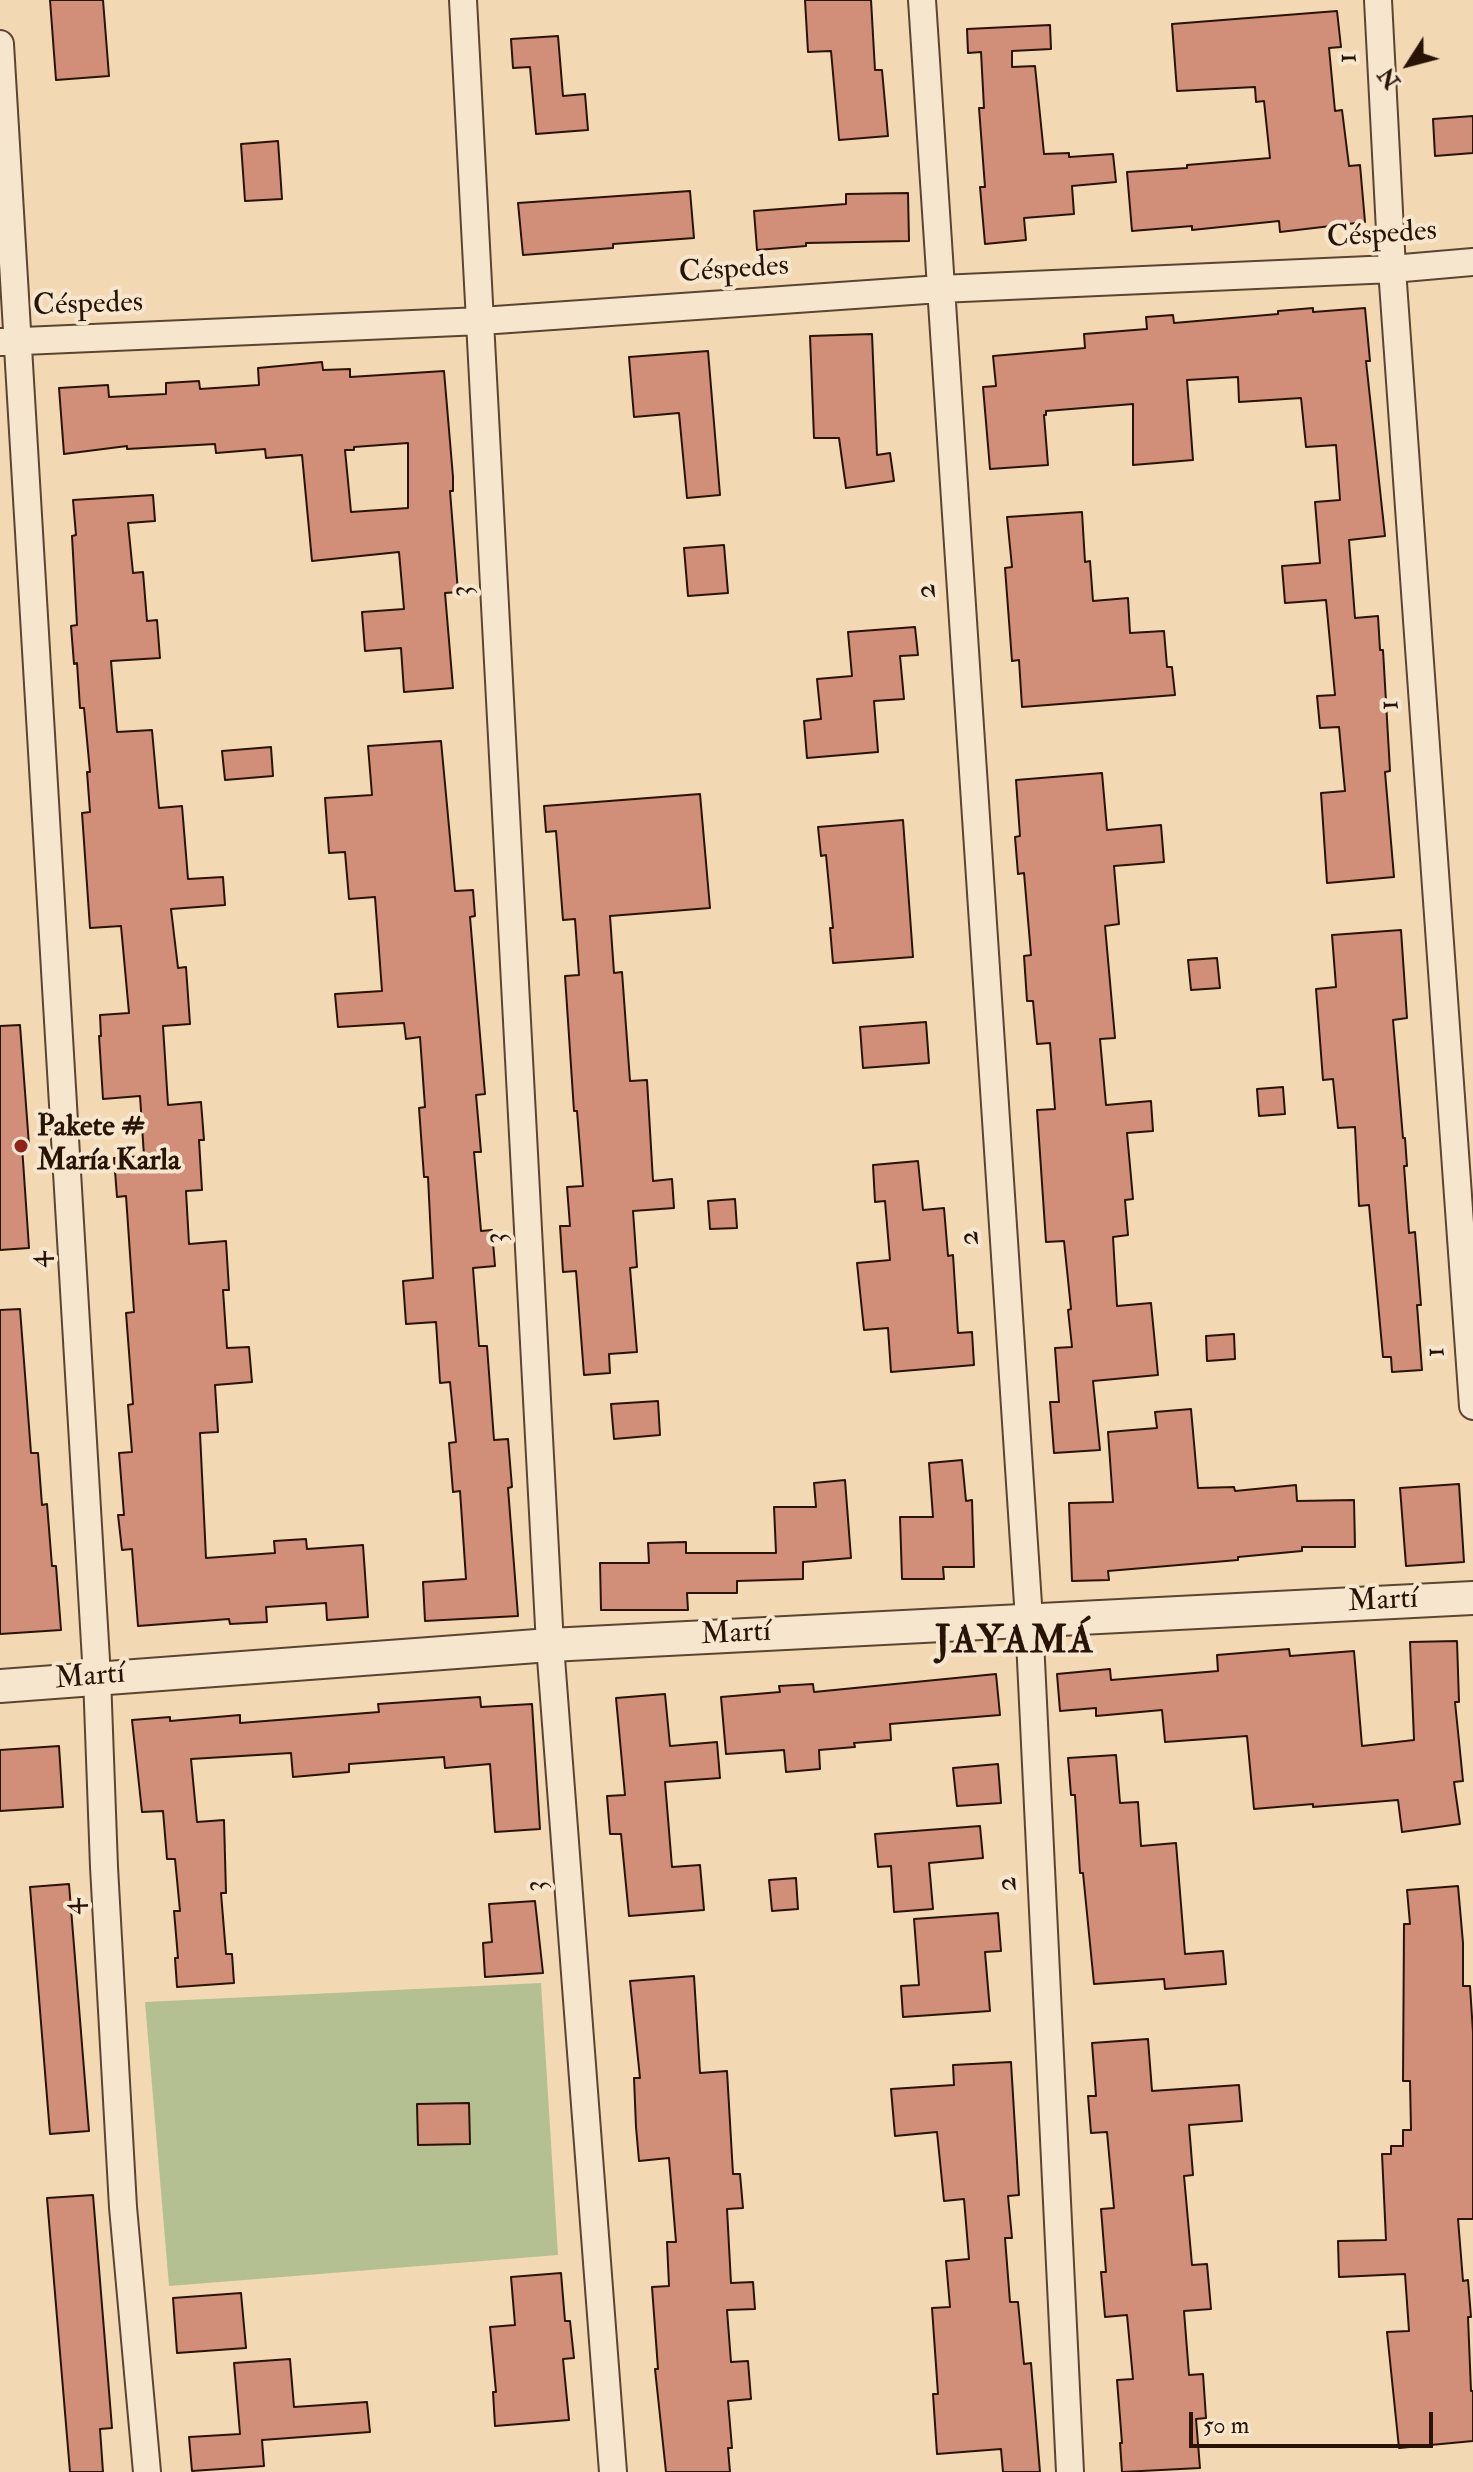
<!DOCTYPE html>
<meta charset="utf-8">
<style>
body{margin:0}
#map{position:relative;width:1473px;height:2472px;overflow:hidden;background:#f2d9b4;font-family:"IM FELL Double Pica",serif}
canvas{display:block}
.north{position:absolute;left:1369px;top:24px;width:80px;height:80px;-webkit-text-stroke:6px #f7e6ce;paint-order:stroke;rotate:234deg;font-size:22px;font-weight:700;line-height:32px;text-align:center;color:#291304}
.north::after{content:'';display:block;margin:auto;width:28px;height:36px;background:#291304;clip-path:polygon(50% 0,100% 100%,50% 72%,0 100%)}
.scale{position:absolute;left:1189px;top:2412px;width:244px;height:36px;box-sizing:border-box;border:4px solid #291304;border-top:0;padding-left:10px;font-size:24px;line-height:28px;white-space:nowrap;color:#291304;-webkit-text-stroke:6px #f7e6ce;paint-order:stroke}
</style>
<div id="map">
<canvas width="1473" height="2472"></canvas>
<div class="north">N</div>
<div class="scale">50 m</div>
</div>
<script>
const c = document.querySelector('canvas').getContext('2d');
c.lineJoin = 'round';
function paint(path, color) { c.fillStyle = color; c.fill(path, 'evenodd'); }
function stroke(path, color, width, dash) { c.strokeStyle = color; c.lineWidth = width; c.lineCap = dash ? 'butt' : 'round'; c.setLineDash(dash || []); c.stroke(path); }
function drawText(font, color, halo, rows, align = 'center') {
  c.font = font + ' "IM FELL Double Pica",serif'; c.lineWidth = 8; c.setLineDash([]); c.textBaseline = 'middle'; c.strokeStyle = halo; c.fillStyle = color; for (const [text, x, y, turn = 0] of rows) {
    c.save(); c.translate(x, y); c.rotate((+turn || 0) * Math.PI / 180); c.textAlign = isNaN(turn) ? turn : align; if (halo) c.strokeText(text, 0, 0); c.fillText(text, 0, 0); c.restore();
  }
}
paint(new Path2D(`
 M 541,1983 L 558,2255 L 169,2286 L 145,2002 Z`), '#b4c092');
const building = new Path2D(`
 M 50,0 L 103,0 L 109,76 L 56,80 Z
 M 805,0 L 871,0 L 875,70 L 882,70 L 888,136 L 839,140 L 831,51 L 808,52 Z
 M 1337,11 L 1341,47 L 1329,48 L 1335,111 L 1342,110 L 1349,166 L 1360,165 L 1365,222 L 1280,232 L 1279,221 L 1192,230 L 1192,226 L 1132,231 L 1127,172 L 1187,168 L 1187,165 L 1270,158 L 1264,101 L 1256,102 L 1255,87 L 1177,91 L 1172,24 Z
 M 1050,25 L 1051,49 L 1012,51 L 1012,67 L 1035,66 L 1044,154 L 1069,153 L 1069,157 L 1113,154 L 1116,182 L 1072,186 L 1074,214 L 1024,218 L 1026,240 L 985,244 L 980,187 L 985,187 L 979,108 L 984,108 L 981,52 L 968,53 L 967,29 Z
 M 558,36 L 563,96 L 585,94 L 588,130 L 536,134 L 530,67 L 513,68 L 511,39 Z
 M 1473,116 L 1473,153 L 1435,156 L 1433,119 Z
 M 278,141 L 282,199 L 245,201 L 241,144 Z
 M 690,191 L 694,238 L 613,244 L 613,248 L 523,255 L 518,203 Z
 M 908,193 L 909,241 L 806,243 L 806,246 L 757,250 L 754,211 L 846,204 L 846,194 Z
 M 1313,308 L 1313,312 L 1365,308 L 1370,361 L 1366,361 L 1385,536 L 1349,540 L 1355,618 L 1378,616 L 1380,650 L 1383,650 L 1390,771 L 1385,772 L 1394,877 L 1327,883 L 1321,793 L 1345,791 L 1339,727 L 1320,728 L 1317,696 L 1335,695 L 1326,600 L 1285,603 L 1282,566 L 1320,563 L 1315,502 L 1340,500 L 1336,445 L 1306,447 L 1301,398 L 1239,402 L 1238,377 L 1187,380 L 1193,460 L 1133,465 L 1133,404 L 1046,411 L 1046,415 L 1044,415 L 1048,465 L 990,469 L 983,387 L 996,386 L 993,356 L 1085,348 L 1084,334 L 1147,329 L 1146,317 L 1173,315 L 1174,323 L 1278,314 L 1278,311 Z
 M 872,334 L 877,455 L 890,453 L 894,481 L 846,488 L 839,438 L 814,438 L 810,336 Z
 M 708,351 L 720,495 L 687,498 L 679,413 L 634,417 L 629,357 Z
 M 322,362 L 323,370 L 350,369 L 350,377 L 444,371 L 453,477 L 453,491 L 450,491 L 458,592 L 445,593 L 453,688 L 404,692 L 401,648 L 365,651 L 362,612 L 404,609 L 399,552 L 312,561 L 302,455 L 266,458 L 265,449 L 216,453 L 215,444 L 127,449 L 127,446 L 64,454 L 59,388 L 108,385 L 109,397 L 166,394 L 166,383 L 199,381 L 200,389 L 259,385 L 258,368 ZM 408,443 L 408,508 L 351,512 L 345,450 L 354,450 L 354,447 Z
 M 153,495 L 155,521 L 128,523 L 133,573 L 143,572 L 147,621 L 157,620 L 160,658 L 111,661 L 117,732 L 152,730 L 159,808 L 182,806 L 188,879 L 223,877 L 225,905 L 171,909 L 178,968 L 186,967 L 190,1024 L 163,1026 L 168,1105 L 201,1102 L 204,1140 L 199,1140 L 202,1190 L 186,1191 L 189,1244 L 226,1241 L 229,1290 L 223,1290 L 227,1348 L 249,1347 L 252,1382 L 215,1385 L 218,1432 L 200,1433 L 206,1558 L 275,1553 L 274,1541 L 306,1539 L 307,1549 L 363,1545 L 368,1617 L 327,1620 L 326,1603 L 266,1607 L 267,1622 L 230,1624 L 229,1619 L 138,1626 L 132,1549 L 122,1550 L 118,1515 L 124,1515 L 119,1453 L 132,1452 L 128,1405 L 133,1404 L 126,1313 L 134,1312 L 126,1196 L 117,1197 L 114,1158 L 144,1156 L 140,1096 L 103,1099 L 99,1036 L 101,1036 L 100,1015 L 129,1013 L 121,926 L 90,928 L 82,813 L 90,812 L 87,772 L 90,772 L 84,708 L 80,708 L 77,663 L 74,664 L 71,626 L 77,625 L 72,536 L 76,535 L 73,500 Z
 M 1082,512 L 1085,562 L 1090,561 L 1093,601 L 1128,598 L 1130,633 L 1164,631 L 1167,667 L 1172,667 L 1175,695 L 1022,707 L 1019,660 L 1012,661 L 1005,568 L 1012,567 L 1007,517 Z
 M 724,545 L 728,593 L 688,596 L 684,548 Z
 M 915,627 L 918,655 L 900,656 L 904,699 L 874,701 L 878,752 L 807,758 L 804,721 L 821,719 L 817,679 L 852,676 L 848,632 Z
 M 441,741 L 455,891 L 473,890 L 475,916 L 470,917 L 485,1094 L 476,1095 L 481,1152 L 474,1152 L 481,1231 L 492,1230 L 495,1266 L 473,1268 L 479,1346 L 487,1346 L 494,1440 L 508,1439 L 512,1487 L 508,1488 L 518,1616 L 425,1621 L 423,1582 L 466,1579 L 460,1491 L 453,1492 L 449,1443 L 456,1442 L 450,1382 L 440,1383 L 436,1322 L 406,1324 L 403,1281 L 433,1278 L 428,1177 L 424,1177 L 419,1108 L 425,1107 L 420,1037 L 406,1039 L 404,1023 L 338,1027 L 335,994 L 382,991 L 375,897 L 349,899 L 345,852 L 329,853 L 325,798 L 372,795 L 368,746 Z
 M 271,747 L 273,776 L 225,780 L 222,751 Z
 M 1102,773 L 1107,830 L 1161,825 L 1164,862 L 1114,866 L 1119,924 L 1105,926 L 1115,1038 L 1100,1039 L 1106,1105 L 1151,1101 L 1153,1131 L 1127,1133 L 1133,1199 L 1125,1200 L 1128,1235 L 1113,1237 L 1117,1306 L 1151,1303 L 1158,1375 L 1093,1381 L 1100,1450 L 1054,1453 L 1050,1402 L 1059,1402 L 1055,1348 L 1072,1347 L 1068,1310 L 1071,1309 L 1064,1241 L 1046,1242 L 1037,1110 L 1055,1109 L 1050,1043 L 1037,1044 L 1033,1001 L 1027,1001 L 1024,956 L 1031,955 L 1024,873 L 1018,874 L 1015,837 L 1020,836 L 1016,780 Z
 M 700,794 L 710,908 L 610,916 L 614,973 L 622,972 L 630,1081 L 647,1080 L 653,1181 L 672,1179 L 674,1208 L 633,1211 L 637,1267 L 630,1268 L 637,1352 L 609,1354 L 610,1373 L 584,1375 L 576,1271 L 563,1272 L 560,1226 L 570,1226 L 567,1187 L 583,1186 L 577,1111 L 574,1111 L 565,976 L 579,975 L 575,919 L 563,920 L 556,831 L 546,832 L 544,806 Z
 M 903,820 L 913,957 L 833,963 L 830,928 L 833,928 L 826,855 L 821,856 L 818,827 Z
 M 1401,930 L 1407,1018 L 1393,1020 L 1403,1138 L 1405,1138 L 1407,1166 L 1404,1166 L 1409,1233 L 1415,1232 L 1421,1305 L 1417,1305 L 1422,1370 L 1392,1372 L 1391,1357 L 1383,1357 L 1369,1205 L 1359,1206 L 1355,1127 L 1338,1128 L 1333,1079 L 1323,1080 L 1316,989 L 1336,987 L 1332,935 Z
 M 1217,958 L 1220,988 L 1191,990 L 1188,960 Z
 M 926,1022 L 929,1063 L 863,1068 L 860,1027 Z
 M 20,1025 L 29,1145 L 22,1146 L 29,1248 L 0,1250 L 0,1026 Z
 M 1283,1087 L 1285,1114 L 1259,1116 L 1257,1089 Z
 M 918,1161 L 923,1210 L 944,1208 L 948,1256 L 953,1255 L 958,1333 L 972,1332 L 974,1365 L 891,1372 L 888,1328 L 864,1330 L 857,1263 L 890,1260 L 885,1201 L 875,1202 L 873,1165 Z
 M 735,1199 L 737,1228 L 710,1229 L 708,1201 Z
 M 20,1309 L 31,1453 L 38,1453 L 42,1505 L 47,1504 L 52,1566 L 56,1566 L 61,1630 L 0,1634 L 0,1310 Z
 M 1234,1334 L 1235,1359 L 1207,1361 L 1206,1336 Z
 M 658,1401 L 660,1435 L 614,1439 L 611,1404 Z
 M 1191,1409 L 1198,1488 L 1234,1487 L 1235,1491 L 1296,1485 L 1297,1501 L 1354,1500 L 1355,1547 L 1302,1547 L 1302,1551 L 1238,1557 L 1238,1560 L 1108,1571 L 1109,1580 L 1072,1581 L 1069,1503 L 1113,1502 L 1108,1432 L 1157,1428 L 1155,1412 Z
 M 962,1460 L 966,1501 L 972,1500 L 974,1567 L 943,1567 L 944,1579 L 902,1579 L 900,1517 L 933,1517 L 929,1463 Z
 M 845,1480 L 851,1558 L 803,1562 L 803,1579 L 737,1581 L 737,1593 L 687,1593 L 688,1610 L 601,1610 L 600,1563 L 649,1563 L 648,1543 L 686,1542 L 686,1553 L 776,1553 L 774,1507 L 816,1507 L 814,1483 Z
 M 1459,1484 L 1464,1562 L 1406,1566 L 1400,1488 Z
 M 1457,1641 L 1459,1702 L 1455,1702 L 1463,1781 L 1454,1782 L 1460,1824 L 1402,1832 L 1398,1800 L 1313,1807 L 1313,1804 L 1254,1809 L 1247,1736 L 1165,1742 L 1162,1710 L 1096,1716 L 1096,1708 L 1060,1711 L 1057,1674 L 1110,1669 L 1111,1680 L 1218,1671 L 1217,1655 L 1289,1649 L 1290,1656 L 1354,1651 L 1362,1746 L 1414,1740 L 1410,1642 Z
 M 996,1674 L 1000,1715 L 890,1724 L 891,1740 L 854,1743 L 855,1747 L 819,1750 L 820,1769 L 786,1772 L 784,1750 L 726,1754 L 721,1697 L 780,1692 L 779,1686 L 813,1684 L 814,1692 Z
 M 665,1694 L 670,1746 L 717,1742 L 720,1778 L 665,1782 L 672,1867 L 700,1865 L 704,1910 L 629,1916 L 621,1834 L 610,1834 L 607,1796 L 625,1795 L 616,1698 Z
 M 480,1697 L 481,1707 L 532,1704 L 540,1829 L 495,1832 L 490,1764 L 445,1768 L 444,1757 L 349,1764 L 349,1772 L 293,1777 L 291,1753 L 191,1759 L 197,1822 L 224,1820 L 226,1893 L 221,1893 L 226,1954 L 232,1954 L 234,1983 L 177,1987 L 175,1958 L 178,1958 L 174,1911 L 180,1911 L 175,1859 L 167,1859 L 163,1811 L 142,1812 L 132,1720 L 170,1717 L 170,1721 L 240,1715 L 240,1723 L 379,1712 L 378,1704 Z
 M 59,1746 L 63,1807 L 0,1811 L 0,1750 Z
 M 1116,1755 L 1120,1803 L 1138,1802 L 1141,1846 L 1176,1843 L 1185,1954 L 1223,1951 L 1226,1984 L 1165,1989 L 1164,1979 L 1094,1984 L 1083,1873 L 1080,1873 L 1075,1795 L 1071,1795 L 1068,1758 Z
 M 998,1764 L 1001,1803 L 957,1806 L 953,1768 Z
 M 980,1826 L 983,1858 L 929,1863 L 933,1909 L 894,1912 L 891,1866 L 878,1867 L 875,1834 Z
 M 796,1878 L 798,1909 L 772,1911 L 769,1880 Z
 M 69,1884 L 89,2131 L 50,2134 L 30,1887 Z
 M 1458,1886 L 1463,1943 L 1463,1986 L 1470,1986 L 1473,2032 L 1473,2219 L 1458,2219 L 1463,2281 L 1468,2280 L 1471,2317 L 1468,2317 L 1471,2391 L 1473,2391 L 1473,2441 L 1399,2448 L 1387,2332 L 1409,2331 L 1405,2274 L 1339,2277 L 1338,2241 L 1386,2240 L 1382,2154 L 1391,2154 L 1391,2146 L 1403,2146 L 1403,2130 L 1411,2130 L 1410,2081 L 1403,2081 L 1404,1924 L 1410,1924 L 1407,1890 Z
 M 535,1901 L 543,1973 L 485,1977 L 483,1943 L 492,1942 L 489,1904 Z
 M 998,1913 L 1001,1951 L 985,1952 L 990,2011 L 903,2017 L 901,1986 L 919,1985 L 914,1919 Z
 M 694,1976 L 700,2073 L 727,2071 L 733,2174 L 740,2174 L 743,2208 L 727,2209 L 731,2283 L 753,2282 L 755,2309 L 727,2310 L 731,2362 L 748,2361 L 751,2399 L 728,2401 L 732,2448 L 728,2448 L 730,2472 L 666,2472 L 655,2369 L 658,2369 L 652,2287 L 669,2286 L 667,2242 L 676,2242 L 669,2158 L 639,2161 L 636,2127 L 634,2078 L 640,2078 L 630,1981 Z
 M 1148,2039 L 1152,2091 L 1239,2085 L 1242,2121 L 1189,2125 L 1193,2175 L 1184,2176 L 1192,2265 L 1207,2264 L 1211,2309 L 1184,2311 L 1189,2375 L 1203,2374 L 1206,2418 L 1196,2419 L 1200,2468 L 1122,2472 L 1120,2443 L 1122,2443 L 1117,2380 L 1133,2379 L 1127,2315 L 1105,2317 L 1101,2272 L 1106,2272 L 1101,2209 L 1114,2208 L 1107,2132 L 1091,2133 L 1088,2096 L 1096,2096 L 1092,2043 Z
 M 1011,2062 L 1019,2195 L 1008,2196 L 1012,2238 L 1005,2238 L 1010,2302 L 1018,2302 L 1024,2364 L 1031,2363 L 1040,2472 L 1003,2472 L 1001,2449 L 937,2454 L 933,2394 L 938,2394 L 932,2308 L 950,2307 L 946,2261 L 969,2259 L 964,2199 L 944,2201 L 937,2132 L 895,2136 L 891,2089 L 954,2085 L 953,2065 Z
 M 469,2103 L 470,2144 L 418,2145 L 417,2104 Z
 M 93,2195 L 112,2428 L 100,2429 L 103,2472 L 70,2472 L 47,2198 Z
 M 561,2273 L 565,2321 L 570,2321 L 574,2358 L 563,2359 L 569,2420 L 495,2426 L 493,2392 L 496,2392 L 490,2327 L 515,2325 L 511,2277 Z
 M 241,2293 L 246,2348 L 177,2353 L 173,2298 Z
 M 290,2359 L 294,2407 L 367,2402 L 370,2432 L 262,2440 L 264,2466 L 192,2471 L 189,2437 L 240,2434 L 234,2363 Z`);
paint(building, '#d18e79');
stroke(building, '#291304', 2);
const minor = new Path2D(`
 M 463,0 L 550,1645 L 613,2472
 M 922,0 L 1029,1619 L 1070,2472
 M 1378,0 L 1392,269 L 1473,1406
 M 0,44 L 97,1677 L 104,1867 L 123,2207 L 147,2472
 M 0,342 L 481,321 L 940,289 L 1392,269 L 1473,262`);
const tertiary = new Path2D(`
 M 0,1686 L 550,1645 L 1473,1598`);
stroke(minor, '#5b4430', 30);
stroke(tertiary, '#5b4430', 36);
stroke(minor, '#f7e6ce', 26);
stroke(tertiary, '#f7e6ce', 32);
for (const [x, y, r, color] of [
 [21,1146,8,"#8f2418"]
]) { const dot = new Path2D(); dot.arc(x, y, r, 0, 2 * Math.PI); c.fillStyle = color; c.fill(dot); stroke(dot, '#f7e6ce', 3); }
drawText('30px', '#291304', '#f7e6ce', [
 ["1",1349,58,-93],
 ["Céspedes",1382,236,-4],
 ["Céspedes",734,271,-4],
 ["Céspedes",88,306,-2],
 ["3",463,591,-93],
 ["2",928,591,-94],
 ["1",1391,705,-94],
 ["3",497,1238,-93],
 ["2",971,1238,-94],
 ["4",40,1260,-93],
 ["1",1437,1352,-94],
 ["Martí",1383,1602,-3],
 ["Martí",736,1635,-3],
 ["Martí",90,1678,-5],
 ["2",1009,1884,-93],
 ["3",537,1886,-94],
 ["4",74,1907,-93]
]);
drawText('bold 30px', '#291304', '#f7e6ce', [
 ["Pakete #",37,1129],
 ["María Karla",37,1163]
], 'left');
c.letterSpacing = '2px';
drawText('bold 38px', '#291304', '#f7e6ce', [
 ["JAYAMÁ",1015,1644]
]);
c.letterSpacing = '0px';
</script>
